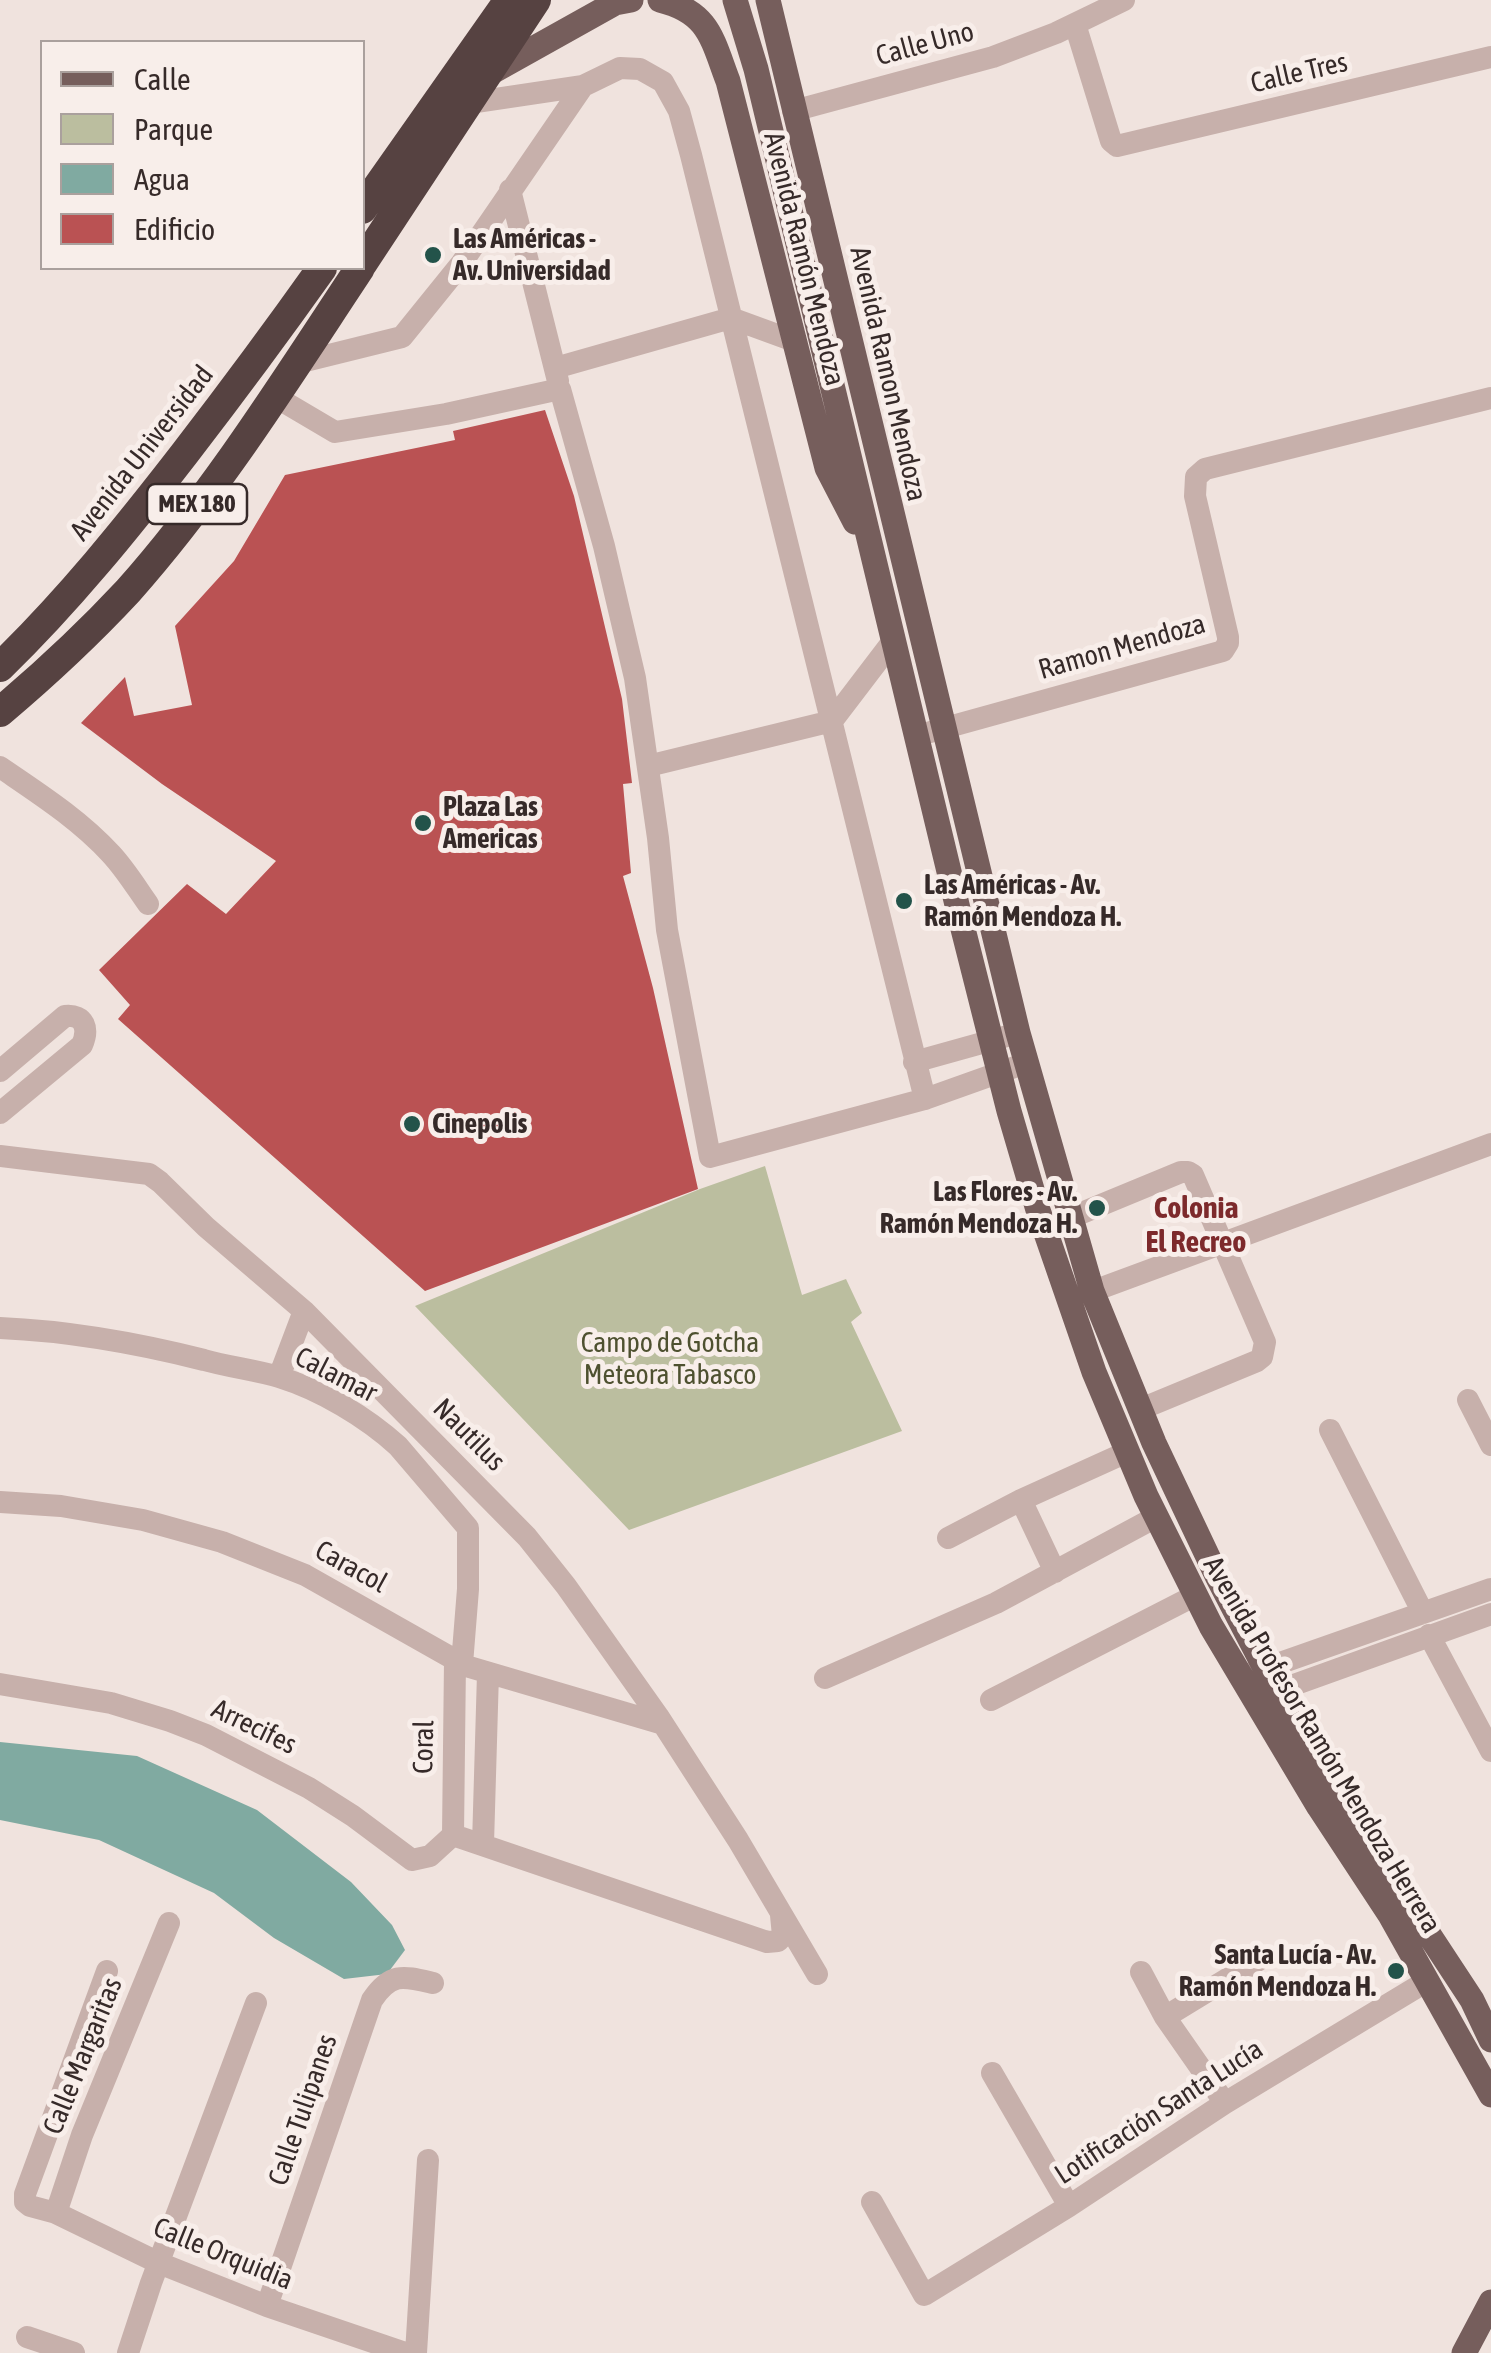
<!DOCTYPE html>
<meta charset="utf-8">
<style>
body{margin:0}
#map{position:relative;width:1491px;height:2353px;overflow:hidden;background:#f0e3de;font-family:"Asap Condensed",sans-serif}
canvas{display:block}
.legend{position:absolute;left:40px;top:40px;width:325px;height:230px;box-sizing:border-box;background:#f8eeea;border:2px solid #aaa09d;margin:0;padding:12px 18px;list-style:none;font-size:30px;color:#362a29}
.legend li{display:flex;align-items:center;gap:20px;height:50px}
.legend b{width:50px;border:2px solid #aaa09d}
</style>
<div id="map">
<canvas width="1491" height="2353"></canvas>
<ul class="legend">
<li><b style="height:12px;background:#765e5c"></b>Calle</li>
<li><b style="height:28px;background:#bbbe9f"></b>Parque</li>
<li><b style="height:28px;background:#80aaa1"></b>Agua</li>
<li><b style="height:28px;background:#ba5253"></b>Edificio</li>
</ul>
</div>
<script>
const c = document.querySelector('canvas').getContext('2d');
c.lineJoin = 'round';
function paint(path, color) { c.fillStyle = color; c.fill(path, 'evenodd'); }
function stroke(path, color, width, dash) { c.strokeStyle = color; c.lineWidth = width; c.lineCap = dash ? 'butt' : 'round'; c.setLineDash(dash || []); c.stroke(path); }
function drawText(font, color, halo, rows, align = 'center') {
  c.font = font + ' "Asap Condensed",sans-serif'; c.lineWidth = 10; c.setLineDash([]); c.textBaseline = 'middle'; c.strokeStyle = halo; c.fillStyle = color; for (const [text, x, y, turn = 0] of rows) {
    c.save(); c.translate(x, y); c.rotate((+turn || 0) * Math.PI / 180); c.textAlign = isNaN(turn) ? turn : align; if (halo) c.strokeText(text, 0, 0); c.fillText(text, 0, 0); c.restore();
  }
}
paint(new Path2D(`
 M 765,1166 L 802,1295 L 846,1279 L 862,1313 L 851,1322 L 902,1431 L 629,1530 L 415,1306 L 700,1189 Z`), '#bbbe9f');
paint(new Path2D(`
 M 0,1742 L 137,1756 L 257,1810 L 351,1882 L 392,1925 L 405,1950 L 387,1974 L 344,1979 L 274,1938 L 214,1893 L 99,1840 L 0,1820 Z`), '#80aaa1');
paint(new Path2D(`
 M 545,410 L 574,496 L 622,699 L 632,783 L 623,784 L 631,873 L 623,876 L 653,988 L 698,1189 L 425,1291 L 118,1019 L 130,1005 L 99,970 L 187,884 L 226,914 L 276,861 L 162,784 L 81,723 L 125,677 L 134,716 L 192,705 L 175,626 L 234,561 L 285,475 L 455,440 L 453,431 Z`), '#ba5253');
stroke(new Path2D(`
 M 1075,24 L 1111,141 L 1117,146 L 1491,57
 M 469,103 L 583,86
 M 793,111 L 993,57 L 1056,33 L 1124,0
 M 510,190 L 558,381
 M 297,363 L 402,337 L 461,264 L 583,86 L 620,68 L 640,69 L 663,82 L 679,111 L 691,155 L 925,1099
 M 555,368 L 731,318 L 794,341
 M 274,396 L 335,432 L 446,414 L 560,389 L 604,546 L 635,678 L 658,838 L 667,930 L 710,1157 L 925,1099 L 1026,1063
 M 916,736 L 1223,651 L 1228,643 L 1228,637 L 1195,496 L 1196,477 L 1205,469 L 1491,398
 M 648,766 L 832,721 L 893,641
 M 0,767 C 38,793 79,819 111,854 C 125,869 136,887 148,904
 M 914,1062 L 1018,1033
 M 0,1071 L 65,1016 C 85,1014 89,1029 82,1045 L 0,1113
 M 0,1156 L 149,1174 L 160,1182 L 206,1227 L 304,1311 L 527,1537 L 566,1586 L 658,1716 L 738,1840 L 817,1974
 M 1072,1217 L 1181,1172 L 1188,1172 L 1193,1175 L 1265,1342 L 1262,1357 L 1257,1361 L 1141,1409
 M 1077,1297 L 1491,1144
 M 0,1328 C 69,1331 137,1343 204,1360 C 229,1367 255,1370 279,1377 C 321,1390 366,1417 398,1446 L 468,1528 L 468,1589 L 462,1664
 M 279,1377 L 304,1311
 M 1468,1400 L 1491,1445
 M 1330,1430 L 1423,1613
 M 1021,1500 L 1055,1572
 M 0,1502 L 61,1506 L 143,1520 L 222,1542 L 305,1575 L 466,1666 L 663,1724
 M 948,1538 L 1021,1500 L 1127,1452
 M 1429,1635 L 1491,1751
 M 1249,1674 L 1491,1589
 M 825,1678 L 996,1603 L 1156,1517
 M 0,1684 L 111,1703 L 170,1721 L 206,1735 L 309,1788 L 353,1816 L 412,1860 L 430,1856 L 453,1835
 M 1263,1696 L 1491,1614
 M 991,1700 L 1196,1595
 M 453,1835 L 767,1942 L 778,1941 L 783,1936 L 781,1915
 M 453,1835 L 455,1661
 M 483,1844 L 488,1673
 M 107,1971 L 25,2194 L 25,2202 L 30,2206 L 56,2213 L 159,2263 L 267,2306 L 405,2353
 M 1141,1972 L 1165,2017 L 1225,2103
 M 1165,2017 L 1265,1956
 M 992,2073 L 1069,2206
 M 872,2202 L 924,2295 L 1069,2206 L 1225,2103 L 1427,1981
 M 56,2213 L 82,2135 L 169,1923
 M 267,2306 L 372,2000 C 391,1972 403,1976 433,1983
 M 27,2337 L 74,2353
 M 128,2353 L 151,2283 L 256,2003
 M 416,2353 L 428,2160`), '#c7b0ab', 22);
stroke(new Path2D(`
 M 660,0 C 709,12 712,39 728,81 L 827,468 L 855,522
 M 735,0 L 756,69 L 959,913 L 1009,1111 L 1038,1210 L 1094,1372 L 1146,1496 L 1211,1626 L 1319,1807 L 1390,1915 L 1491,2095
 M 768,0 L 1018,1033 L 1092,1291 L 1154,1443 L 1217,1576 L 1265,1668 L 1355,1822 L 1472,2000 L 1491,2040
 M 488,74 L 615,3 L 631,0
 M 1464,2353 L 1491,2302`), '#765e5c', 25);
stroke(new Path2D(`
 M 362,209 L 509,0
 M 362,264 L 536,0
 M 0,667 C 68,601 127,528 185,453 C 232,392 278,330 322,268
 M 0,712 C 45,674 88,634 128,591 C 216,492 287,378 360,268`), '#564241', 30);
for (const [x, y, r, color] of [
 [433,255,10,"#23534a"],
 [423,823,10,"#23534a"],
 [904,901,10,"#23534a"],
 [412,1124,10,"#23534a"],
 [1097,1208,10,"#23534a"],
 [1396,1971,10,"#23534a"]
]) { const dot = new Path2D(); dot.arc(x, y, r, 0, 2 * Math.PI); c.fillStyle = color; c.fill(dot); stroke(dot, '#f8eeea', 4); }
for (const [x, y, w] of [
 [197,504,100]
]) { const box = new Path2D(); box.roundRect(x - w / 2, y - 20, w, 40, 8); c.fillStyle = '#f8eeea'; c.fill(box); stroke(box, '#362a29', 2.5); }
drawText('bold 25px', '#362a29', null, [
 ["MEX 180",197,504]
]);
drawText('28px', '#362a29', '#f8eeea', [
 ["Calle Uno",925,44,-15],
 ["Calle Tres",1299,73,-13],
 ["Avenida Ramón Mendoza",804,259,76],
 ["Avenida Ramon Mendoza",888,374,77],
 ["Avenida Universidad",142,453,-52],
 ["Ramon Mendoza",1122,647,-16],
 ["Calamar",336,1375,27],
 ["Nautilus",469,1435,45],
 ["Caracol",351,1567,29],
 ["Arrecifes",254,1727,26],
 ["Avenida Profesor Ramón Mendoza Herrera",1322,1745,59],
 ["Coral",424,1747,-89],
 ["Calle Margaritas",83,2056,-68],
 ["Calle Tulipanes",303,2110,-71],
 ["Lotificación Santa Lucía",1159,2112,-33],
 ["Calle Orquidia",223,2254,22]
]);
drawText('bold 28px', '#362a29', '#f8eeea', [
 ["Las Américas -",453,239],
 ["Av. Universidad",453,271],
 ["Plaza Las",443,807],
 ["Americas",443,839],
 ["Las Américas - Av.",924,885],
 ["Ramón Mendoza H.",924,917],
 ["Cinepolis",432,1124],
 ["Las Flores - Av.",1077,1192,"right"],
 ["Ramón Mendoza H.",1077,1224,"right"],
 ["Santa Lucía - Av.",1376,1955,"right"],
 ["Ramón Mendoza H.",1376,1987,"right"]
], 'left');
drawText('28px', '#4e5130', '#f8eeea', [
 ["Campo de Gotcha",670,1343],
 ["Meteora Tabasco",670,1375]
]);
drawText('bold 30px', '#7d2a2c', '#f8eeea', [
 ["Colonia",1196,1209],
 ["El Recreo",1196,1243]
]);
</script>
